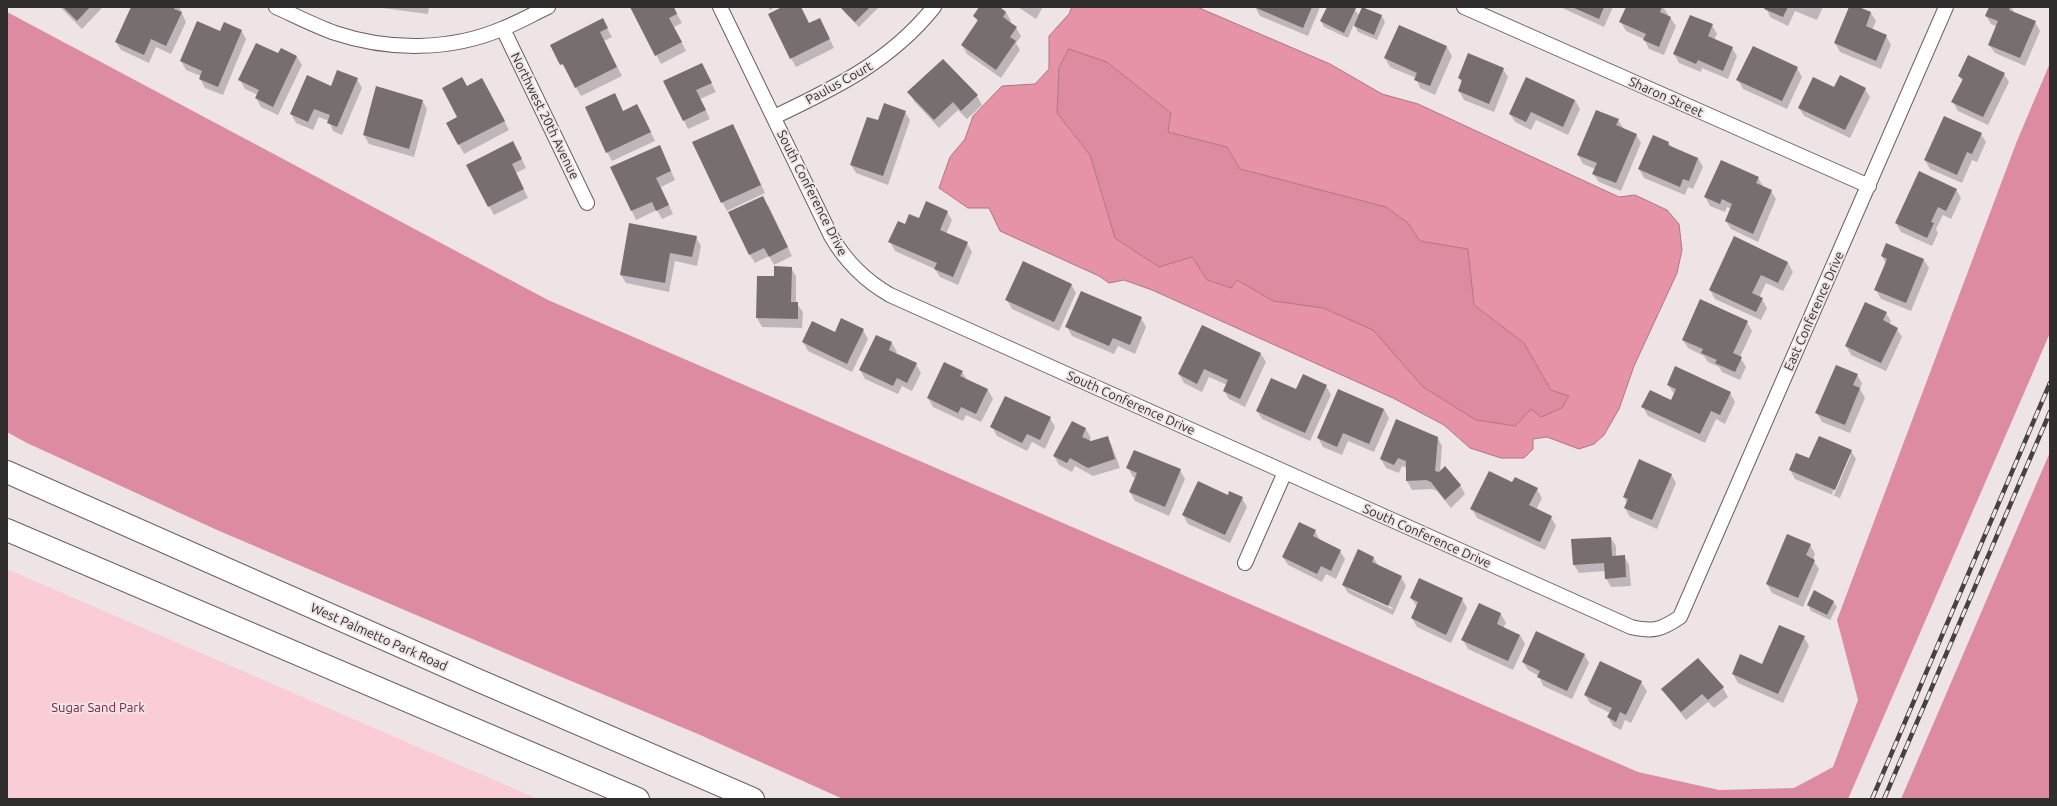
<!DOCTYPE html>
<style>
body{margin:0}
#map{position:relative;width:2057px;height:806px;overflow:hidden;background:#eee4e6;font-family:Ubuntu,sans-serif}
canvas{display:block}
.frame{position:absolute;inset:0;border:8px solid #302d2d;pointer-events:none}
</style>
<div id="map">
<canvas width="2057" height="806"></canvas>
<div class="frame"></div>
</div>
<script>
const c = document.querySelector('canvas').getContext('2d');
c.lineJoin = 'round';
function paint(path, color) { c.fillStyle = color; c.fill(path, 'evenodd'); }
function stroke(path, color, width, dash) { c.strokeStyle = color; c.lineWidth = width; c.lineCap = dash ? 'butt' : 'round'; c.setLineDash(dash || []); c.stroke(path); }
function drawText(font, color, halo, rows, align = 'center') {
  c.font = font + ' Ubuntu,sans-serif'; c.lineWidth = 4; c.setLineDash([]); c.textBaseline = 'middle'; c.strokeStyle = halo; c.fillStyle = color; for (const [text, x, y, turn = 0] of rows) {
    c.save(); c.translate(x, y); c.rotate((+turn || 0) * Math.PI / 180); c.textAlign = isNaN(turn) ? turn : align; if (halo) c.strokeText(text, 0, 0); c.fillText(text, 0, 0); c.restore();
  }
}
paint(new Path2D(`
 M 7,569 L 538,799 L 7,799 Z`), '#faccd6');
paint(new Path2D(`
 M 7,12 L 548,300 L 1638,772 L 1719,790 L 1794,788 L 1833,767 L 1858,700 L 1837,620 L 2017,141 L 2050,63 L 2050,333 L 1848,799 L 843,799 L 698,734 L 552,673 L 217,530 L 27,443 L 7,432 Z
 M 1069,48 L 1107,62 L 1171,113 L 1168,132 L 1227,147 L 1240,169 L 1386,207 L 1408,223 L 1420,241 L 1468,249 L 1474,305 L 1524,343 L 1551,390 L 1569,396 L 1562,408 L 1541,417 L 1531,410 L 1515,426 L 1476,420 L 1423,387 L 1372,330 L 1323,308 L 1273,301 L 1237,280 L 1232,288 L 1207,280 L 1192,257 L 1159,267 L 1115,238 L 1090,155 L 1057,113 L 1059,68 Z
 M 2050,452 L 2050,799 L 1901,799 Z`), '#dd8ba0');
const water = new Path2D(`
 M 1072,7 L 1197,7 L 1330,64 L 1382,94 L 1418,104 L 1619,197 L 1635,195 L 1667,210 L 1679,224 L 1682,250 L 1677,273 L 1634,366 L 1619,409 L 1604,435 L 1594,444 L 1579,449 L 1547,437 L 1533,439 L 1533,449 L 1524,458 L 1501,458 L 1470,448 L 1444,425 L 1393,398 L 1152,290 L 1124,280 L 1109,283 L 1099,276 L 1000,231 L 989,208 L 968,208 L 939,188 L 950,157 L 965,139 L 973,116 L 1002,86 L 1035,84 L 1049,69 L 1049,36 L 1069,14 ZM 1069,49 L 1107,62 L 1171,113 L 1168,132 L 1227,147 L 1240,169 L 1386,207 L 1408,223 L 1420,241 L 1468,249 L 1474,305 L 1524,343 L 1551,390 L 1569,396 L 1562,408 L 1541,417 L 1531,409 L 1515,426 L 1476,420 L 1423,387 L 1373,330 L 1323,308 L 1273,301 L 1237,280 L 1231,288 L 1207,280 L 1192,257 L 1159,267 L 1115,238 L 1090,155 L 1057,113 L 1059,68 Z`);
paint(water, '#e693a8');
stroke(water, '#af7483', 1);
paint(new Path2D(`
 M 60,7 L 103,7 L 82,29 Z
 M 132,7 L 179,7 L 186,22 L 171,54 L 156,47 L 149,63 L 121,50 L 116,42 Z
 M 375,7 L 429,7 L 428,14 Z
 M 631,7 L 673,7 L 682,23 L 674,27 L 686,51 L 661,64 Z
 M 768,7 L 775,7 L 770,10 Z
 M 785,7 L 800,7 L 809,24 L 824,28 L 834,48 L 796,67 L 791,58 Z
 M 843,7 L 879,7 L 859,27 L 845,13 Z
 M 981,7 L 998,7 L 1006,12 L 1011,21 L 1009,23 L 1016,28 L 1021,36 L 1016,43 L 1020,50 L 1001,78 L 967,54 L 962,45 L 978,22 L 974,16 Z
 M 1018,7 L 1043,7 L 1036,19 Z
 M 1255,7 L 1320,7 L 1308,36 L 1260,16 Z
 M 1328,7 L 1352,7 L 1360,16 L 1363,8 L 1382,16 L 1385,22 L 1377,40 L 1358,32 L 1354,24 L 1348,38 L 1324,27 L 1321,21 Z
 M 1560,7 L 1613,7 L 1604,27 Z
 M 1627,7 L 1663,7 L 1676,26 L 1664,55 L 1649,49 L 1644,39 L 1626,31 L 1621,22 Z
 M 1766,7 L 1823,7 L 1817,20 L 1795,11 L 1788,26 L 1770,17 Z
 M 1850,7 L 1857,7 L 1871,13 L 1876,21 L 1872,30 L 1886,36 L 1891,45 L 1881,69 L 1840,52 L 1835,43 Z
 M 1990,7 L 2011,7 L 2015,14 L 2035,22 L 2040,31 L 2025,66 L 1995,53 L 1989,45 L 1997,27 L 1991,24 L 1986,16 Z
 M 1712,25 L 1717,34 L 1714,40 L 1732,48 L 1737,56 L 1728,79 L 1702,68 L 1701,72 L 1679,63 L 1674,54 Z
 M 1399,26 L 1447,47 L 1452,56 L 1435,95 L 1420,88 L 1416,78 L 1390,67 L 1385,58 Z
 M 607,28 L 612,37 L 604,41 L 622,76 L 581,96 L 551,45 Z
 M 241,30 L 246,39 L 223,95 L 205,88 L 200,79 L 201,76 L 186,70 L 181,61 L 221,32 Z
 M 281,49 L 297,57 L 302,65 L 278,115 L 261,107 L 256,98 L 258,95 L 245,89 L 240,80 L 279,54 Z
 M 1797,68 L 1802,77 L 1787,109 L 1743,89 L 1738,80 Z
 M 1503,69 L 1508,77 L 1494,112 L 1464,100 L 1459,91 L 1462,83 L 1459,78 Z
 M 706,73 L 716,92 L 700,99 L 710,119 L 688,129 L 665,81 Z
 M 2004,74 L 2009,82 L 1988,125 L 1958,111 L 1953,102 L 1963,82 L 1959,76 Z
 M 357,79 L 362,88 L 342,135 L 333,131 L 329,121 L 319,117 L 313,130 L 296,123 L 291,114 L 331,87 Z
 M 467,87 L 487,88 L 509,130 L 464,154 L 448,124 L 459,118 Z
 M 1835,88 L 1865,89 L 1870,97 L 1850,138 L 1804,116 L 1799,108 Z
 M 909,92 L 977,96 L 982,105 L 967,119 L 958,110 L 939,128 L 914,101 Z
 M 422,100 L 427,109 L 414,157 L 369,144 L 364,135 Z
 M 1575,100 L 1580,109 L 1568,135 L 1536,120 L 1531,130 L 1515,122 L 1510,114 Z
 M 623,112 L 642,114 L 655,141 L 612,161 L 607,152 Z
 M 905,112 L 910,120 L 888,185 L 856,173 L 851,165 L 879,122 Z
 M 1618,120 L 1624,129 L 1636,134 L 1641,143 L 1621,191 L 1599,182 L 1593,174 L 1595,169 L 1583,164 L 1578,155 Z
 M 737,133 L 765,193 L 727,211 L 722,202 Z
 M 1981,134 L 1986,142 L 1977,162 L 1972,160 L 1962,183 L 1930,169 L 1925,160 Z
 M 1669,143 L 1671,147 L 1698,158 L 1703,167 L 1693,189 L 1688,187 L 1685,195 L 1644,178 L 1639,169 Z
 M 518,151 L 526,168 L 516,173 L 528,198 L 494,215 L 489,206 Z
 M 664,155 L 675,180 L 661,187 L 673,214 L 662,219 L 657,210 L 636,220 L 612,167 Z
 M 1758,178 L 1763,186 L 1771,191 L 1776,199 L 1758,242 L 1731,229 L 1726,221 L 1731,209 L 1727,207 L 1725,212 L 1710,206 L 1705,197 Z
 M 1956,189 L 1961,198 L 1951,219 L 1943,215 L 1936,229 L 1938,233 L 1932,246 L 1901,232 L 1896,223 Z
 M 768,205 L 792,256 L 774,265 L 769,256 L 755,263 L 750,255 Z
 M 947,212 L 952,220 L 946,234 L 967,243 L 972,252 L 958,285 L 940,277 L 935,269 L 895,251 L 890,242 L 906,226 Z
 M 696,237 L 701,246 L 697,266 L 675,261 L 669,292 L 626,283 L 621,275 Z
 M 1734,238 L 1788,263 L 1793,272 L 1783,291 L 1766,283 L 1759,298 L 1762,299 L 1767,308 L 1761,320 L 1715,299 L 1710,290 Z
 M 1882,256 L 1924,260 L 1929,268 L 1911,311 L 1881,299 L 1876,290 L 1886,264 Z
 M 791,268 L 796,276 L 796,303 L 803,312 L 802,328 L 762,327 L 757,318 L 775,277 Z
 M 1071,284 L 1076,293 L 1059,331 L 1012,309 L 1007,300 Z
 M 1886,313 L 1891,321 L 1889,325 L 1897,329 L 1902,337 L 1886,371 L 1851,355 L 1846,346 Z
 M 1141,318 L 1146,327 L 1135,354 L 1118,346 L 1114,354 L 1072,336 L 1067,327 Z
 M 1747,322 L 1752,331 L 1740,357 L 1746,367 L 1740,380 L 1722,372 L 1719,367 L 1708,362 L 1704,356 L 1688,348 L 1683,340 Z
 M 863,330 L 868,339 L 852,372 L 808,351 L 803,342 L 835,333 Z
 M 892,343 L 897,352 L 895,354 L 916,364 L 921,373 L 912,391 L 902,386 L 898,394 L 865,379 L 860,370 Z
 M 1261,354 L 1266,362 L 1245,407 L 1229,399 L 1224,391 L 1227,385 L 1209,377 L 1202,392 L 1184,383 L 1179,374 Z
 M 962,372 L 967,380 L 988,390 L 993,399 L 981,422 L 966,415 L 963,421 L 933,407 L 928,398 Z
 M 1857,375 L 1862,383 L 1860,389 L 1865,398 L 1850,433 L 1822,422 L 1817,413 Z
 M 1668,385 L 1730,393 L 1735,402 L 1725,424 L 1716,419 L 1705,443 L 1648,416 L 1643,407 L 1672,401 L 1675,395 Z
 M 1326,386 L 1331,395 L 1310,441 L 1262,419 L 1257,411 L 1296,390 Z
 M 1006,397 L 1050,418 L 1055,427 L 1045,449 L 1032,442 L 1027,451 L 997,436 L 992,427 Z
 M 1384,409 L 1389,418 L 1374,452 L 1348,441 L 1342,455 L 1323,447 L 1318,438 Z
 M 1072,422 L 1086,429 L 1091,438 L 1089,441 L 1091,442 L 1107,437 L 1112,446 L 1120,468 L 1093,476 L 1075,466 L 1072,472 L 1059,465 L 1054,456 Z
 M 1437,437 L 1442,446 L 1440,472 L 1460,485 L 1465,494 L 1451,508 L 1437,491 L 1432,489 L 1412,490 L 1407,481 L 1407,468 L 1402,466 L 1399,473 L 1386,468 L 1381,459 Z
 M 1851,451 L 1856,459 L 1840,498 L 1795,479 L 1790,470 L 1810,459 ZM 1849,455 L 1851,455 L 1834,495 L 1832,494 Z
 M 1128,468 L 1180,470 L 1185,479 L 1169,516 L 1135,501 L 1130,492 L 1136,478 L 1133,477 Z
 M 1671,474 L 1676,483 L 1657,529 L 1630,517 L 1625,508 L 1627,503 L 1624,497 Z
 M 1513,483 L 1537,489 L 1542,498 L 1536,510 L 1551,517 L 1556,526 L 1545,550 L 1477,518 L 1472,509 Z
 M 1228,496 L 1242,498 L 1247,507 L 1230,543 L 1188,524 L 1183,515 Z
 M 1315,531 L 1320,540 L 1340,551 L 1345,559 L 1336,579 L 1326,574 L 1322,582 L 1288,565 L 1283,557 Z
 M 1611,538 L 1616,546 L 1616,557 L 1624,556 L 1629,565 L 1631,586 L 1611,587 L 1606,578 L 1605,571 L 1579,573 L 1574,565 Z
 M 1810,545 L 1815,554 L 1813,560 L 1819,569 L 1803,607 L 1772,593 L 1767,584 Z
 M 1374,558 L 1379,567 L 1401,577 L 1406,586 L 1393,615 L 1348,593 L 1343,585 ZM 1349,587 L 1393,608 L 1392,609 L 1349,589 Z
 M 1411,598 L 1462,599 L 1467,608 L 1451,643 L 1417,627 L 1412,618 L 1417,607 Z
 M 1833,601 L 1837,607 L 1830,620 L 1811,611 L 1808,605 Z
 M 1479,604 L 1501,614 L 1506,623 L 1503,628 L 1520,635 L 1525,644 L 1513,670 L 1468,649 L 1463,640 Z
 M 1804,637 L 1809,646 L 1783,703 L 1738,683 L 1733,674 L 1762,665 Z
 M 1584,654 L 1589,663 L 1572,699 L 1543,686 L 1539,676 L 1528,670 L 1523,662 Z
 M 1641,682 L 1647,691 L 1631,723 L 1625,720 L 1621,730 L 1613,726 L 1608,717 L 1610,713 L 1590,703 L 1585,695 Z
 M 1723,688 L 1728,697 L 1714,708 L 1708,702 L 1686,720 L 1662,689 Z`), '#0003');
paint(new Path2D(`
 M 63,7 L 90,7 L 77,21 Z
 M 131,7 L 175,7 L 174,9 L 182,12 L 166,46 L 151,39 L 144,55 L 115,42 Z
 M 630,7 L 674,7 L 677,14 L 669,18 L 682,42 L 655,56 Z
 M 782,7 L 801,7 L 809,23 L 820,18 L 830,39 L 790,59 L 768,14 Z
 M 840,7 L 870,7 L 855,22 Z
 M 979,7 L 1000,7 L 1006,12 L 1003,17 L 1017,27 L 1010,37 L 1016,41 L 996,70 L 961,45 L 978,20 L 973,16 Z
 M 1254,7 L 1312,7 L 1303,28 Z
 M 1327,7 L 1356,8 L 1344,33 L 1320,21 Z
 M 1362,7 L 1382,15 L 1374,35 L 1354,26 Z
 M 1572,7 L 1604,7 L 1599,19 Z
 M 1626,7 L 1662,7 L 1660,12 L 1671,17 L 1659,47 L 1643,40 L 1646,34 L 1619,22 Z
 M 1765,7 L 1788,7 L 1783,17 L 1764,9 Z
 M 1849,7 L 1859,7 L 1871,12 L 1866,26 L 1887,35 L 1876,61 L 1834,43 Z
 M 1989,7 L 2010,7 L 2009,10 L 2036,21 L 2020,58 L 1988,45 L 1998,21 L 1985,16 Z
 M 1690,15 L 1713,24 L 1708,36 L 1733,47 L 1723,71 L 1698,60 L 1696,64 L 1673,54 Z
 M 603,18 L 608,28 L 600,32 L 617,67 L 575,88 L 563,64 L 560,65 L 550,45 Z
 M 197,21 L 220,31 L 224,22 L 242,30 L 218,87 L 199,79 L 202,71 L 180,61 Z
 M 1399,25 L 1447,46 L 1430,86 L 1414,80 L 1417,73 L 1384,58 Z
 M 256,43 L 278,53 L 281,48 L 297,56 L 273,107 L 255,98 L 259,90 L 238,80 Z
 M 1753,46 L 1798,67 L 1782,101 L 1736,80 Z
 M 1468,53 L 1504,68 L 1489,104 L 1458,91 L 1462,80 L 1458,78 Z
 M 1968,55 L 2005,73 L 1983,117 L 1951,102 L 1963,79 L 1958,76 Z
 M 943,59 L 978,95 L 961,111 L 953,102 L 934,120 L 907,92 Z
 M 702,63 L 712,83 L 696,90 L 706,110 L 683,121 L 663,81 Z
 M 337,70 L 358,78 L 337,127 L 327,123 L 330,115 L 314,109 L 308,122 L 290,114 L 307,75 L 331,86 Z
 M 1840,75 L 1866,88 L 1845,130 L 1798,108 L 1813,77 L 1834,87 Z
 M 462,77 L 467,86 L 482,78 L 505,121 L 458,145 L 446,123 L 457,117 L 442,88 Z
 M 1526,77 L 1575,100 L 1563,127 L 1531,112 L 1526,122 L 1509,114 Z
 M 376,86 L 423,100 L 409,149 L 363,135 Z
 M 615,93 L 623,111 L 637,104 L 651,132 L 606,153 L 585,107 Z
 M 884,103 L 906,111 L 883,176 L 850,165 L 867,117 L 878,120 Z
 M 1596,110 L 1619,119 L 1616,125 L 1637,134 L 1616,183 L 1592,174 L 1597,163 L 1577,155 Z
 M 1944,116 L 1982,133 L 1972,154 L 1967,152 L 1957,175 L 1924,160 Z
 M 733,124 L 761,185 L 721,203 L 692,142 Z
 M 1653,135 L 1669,142 L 1668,145 L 1698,158 L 1689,181 L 1683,179 L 1680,187 L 1638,169 Z
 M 513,141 L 522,159 L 512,164 L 524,189 L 488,207 L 466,165 Z
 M 660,145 L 671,171 L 656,178 L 669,205 L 656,211 L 652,202 L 631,211 L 610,167 Z
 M 1721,160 L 1759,177 L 1756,183 L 1772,190 L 1753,234 L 1725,221 L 1732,204 L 1722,199 L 1720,204 L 1704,197 Z
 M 1919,171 L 1957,189 L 1946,211 L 1938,207 L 1931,222 L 1934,223 L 1927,238 L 1895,223 Z
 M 763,196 L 788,247 L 769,257 L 764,248 L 749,255 L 728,212 Z
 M 926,201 L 948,211 L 940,230 L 968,242 L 953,277 L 934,269 L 937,263 L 888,242 L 898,221 L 905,224 L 909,214 L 919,218 Z
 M 629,223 L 697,236 L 692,257 L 670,253 L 665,283 L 620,275 Z
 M 1734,236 L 1788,262 L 1778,283 L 1761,275 L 1752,293 L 1763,298 L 1756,312 L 1709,290 Z
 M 1886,243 L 1924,259 L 1906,303 L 1874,290 L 1887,259 L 1881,256 Z
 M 1023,261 L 1072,284 L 1054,322 L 1005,300 Z
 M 774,266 L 792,267 L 791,302 L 798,302 L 798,319 L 756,318 L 757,276 L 774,276 Z
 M 1081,291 L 1142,317 L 1130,345 L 1113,338 L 1109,346 L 1065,327 Z
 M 1700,299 L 1748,321 L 1733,353 L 1742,357 L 1735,372 L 1715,363 L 1717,360 L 1701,353 L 1703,349 L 1682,340 Z
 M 1865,302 L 1887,312 L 1883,320 L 1898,328 L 1881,363 L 1845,346 Z
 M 841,318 L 864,329 L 847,364 L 802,342 L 812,321 L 835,332 Z
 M 1202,325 L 1261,353 L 1240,399 L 1223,391 L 1228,380 L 1204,369 L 1197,384 L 1178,374 Z
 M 876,335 L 892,342 L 889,350 L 917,363 L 907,383 L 897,378 L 893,386 L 859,370 Z
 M 944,362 L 963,371 L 960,376 L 988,389 L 976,414 L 961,407 L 958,413 L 927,398 Z
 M 1836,365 L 1858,374 L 1853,385 L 1860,388 L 1845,425 L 1815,413 Z
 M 1675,366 L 1731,392 L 1720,415 L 1711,411 L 1700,434 L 1641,407 L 1650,390 L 1671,400 L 1676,389 L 1667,385 Z
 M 1303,374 L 1327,385 L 1305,433 L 1256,411 L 1271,378 L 1296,389 Z
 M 1338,389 L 1384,409 L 1369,444 L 1343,433 L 1337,447 L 1317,438 Z
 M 1005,396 L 1051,417 L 1040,440 L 1027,434 L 1022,443 L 990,427 Z
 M 1396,419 L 1438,437 L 1435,471 L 1439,472 L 1445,466 L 1461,485 L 1445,500 L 1431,482 L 1426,480 L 1406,481 L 1406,461 L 1398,458 L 1394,465 L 1380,459 Z
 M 1072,421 L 1086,428 L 1082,437 L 1091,441 L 1108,436 L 1115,459 L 1088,468 L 1070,458 L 1067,463 L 1053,456 Z
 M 1819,436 L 1852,450 L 1835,490 L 1789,470 L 1796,453 L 1809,458 Z
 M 1134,450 L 1181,469 L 1165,507 L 1129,492 L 1137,473 L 1126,468 Z
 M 1639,459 L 1672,474 L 1652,520 L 1624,508 L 1628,499 L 1623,497 Z
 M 1489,471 L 1512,482 L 1515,477 L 1538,488 L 1529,505 L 1552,516 L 1540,542 L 1470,509 Z
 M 1198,481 L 1228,495 L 1229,491 L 1243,497 L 1225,535 L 1182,515 Z
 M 1299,522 L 1316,530 L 1313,536 L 1341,550 L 1331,571 L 1321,566 L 1317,574 L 1282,557 Z
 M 1787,534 L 1811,544 L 1806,555 L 1815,560 L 1798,598 L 1766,584 Z
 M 1611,537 L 1612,556 L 1625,555 L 1626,577 L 1605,579 L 1604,563 L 1573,565 L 1571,539 Z
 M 1358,549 L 1374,557 L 1372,562 L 1402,576 L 1388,606 L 1342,585 Z
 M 1419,578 L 1463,598 L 1446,635 L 1411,618 L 1418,602 L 1410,598 Z
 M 1814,590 L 1834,601 L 1827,615 L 1807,605 Z
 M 1479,603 L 1501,613 L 1497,624 L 1520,635 L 1508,661 L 1461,640 Z
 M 1779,625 L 1805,636 L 1778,694 L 1732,674 L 1740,654 L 1762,664 Z
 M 1536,631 L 1585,654 L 1567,691 L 1537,677 L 1540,671 L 1522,662 Z
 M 1698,658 L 1724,687 L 1708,700 L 1702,694 L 1681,712 L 1661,689 Z
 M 1600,661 L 1642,681 L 1626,715 L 1620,712 L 1616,722 L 1607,717 L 1612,708 L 1584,695 Z`), '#776e70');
const minor = new Path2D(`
 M 276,7 C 296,16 315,26 335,33 C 389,51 451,51 504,28 C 519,22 533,14 548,7
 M 720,7 L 831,236 C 846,262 864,280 890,295 L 1631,627 C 1653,632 1661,630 1680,617 L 1946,7
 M 1464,7 L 1869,186
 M 503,29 L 587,203
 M 774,117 C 835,88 891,61 934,7
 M 1245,563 L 1285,472`);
const primary = new Path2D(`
 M 7,472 L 475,679 L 753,799
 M 7,530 L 638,799`);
stroke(minor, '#696062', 16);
stroke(primary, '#696062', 24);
stroke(minor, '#fff', 14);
stroke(primary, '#fff', 22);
const rail = new Path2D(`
 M 1872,799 L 2050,383
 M 1884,799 L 2050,412`);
stroke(rail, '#464242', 4.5);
stroke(rail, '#eee4e6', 3, [9]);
drawText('13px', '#302d2d', '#eee4e6', [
 ["Paulus Court",839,83,-29],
 ["Sharon Street",1666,97,24],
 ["Northwest 20th Avenue",545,116,64],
 ["South Conference Drive",812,193,63],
 ["East Conference Drive",1814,311,-66],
 ["South Conference Drive",1131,403,24],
 ["South Conference Drive",1427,536,24],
 ["West Palmetto Park Road",379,637,24]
]);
drawText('13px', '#7f1e41', '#eee4e6', [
 ["Sugar Sand Park",98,708]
]);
</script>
